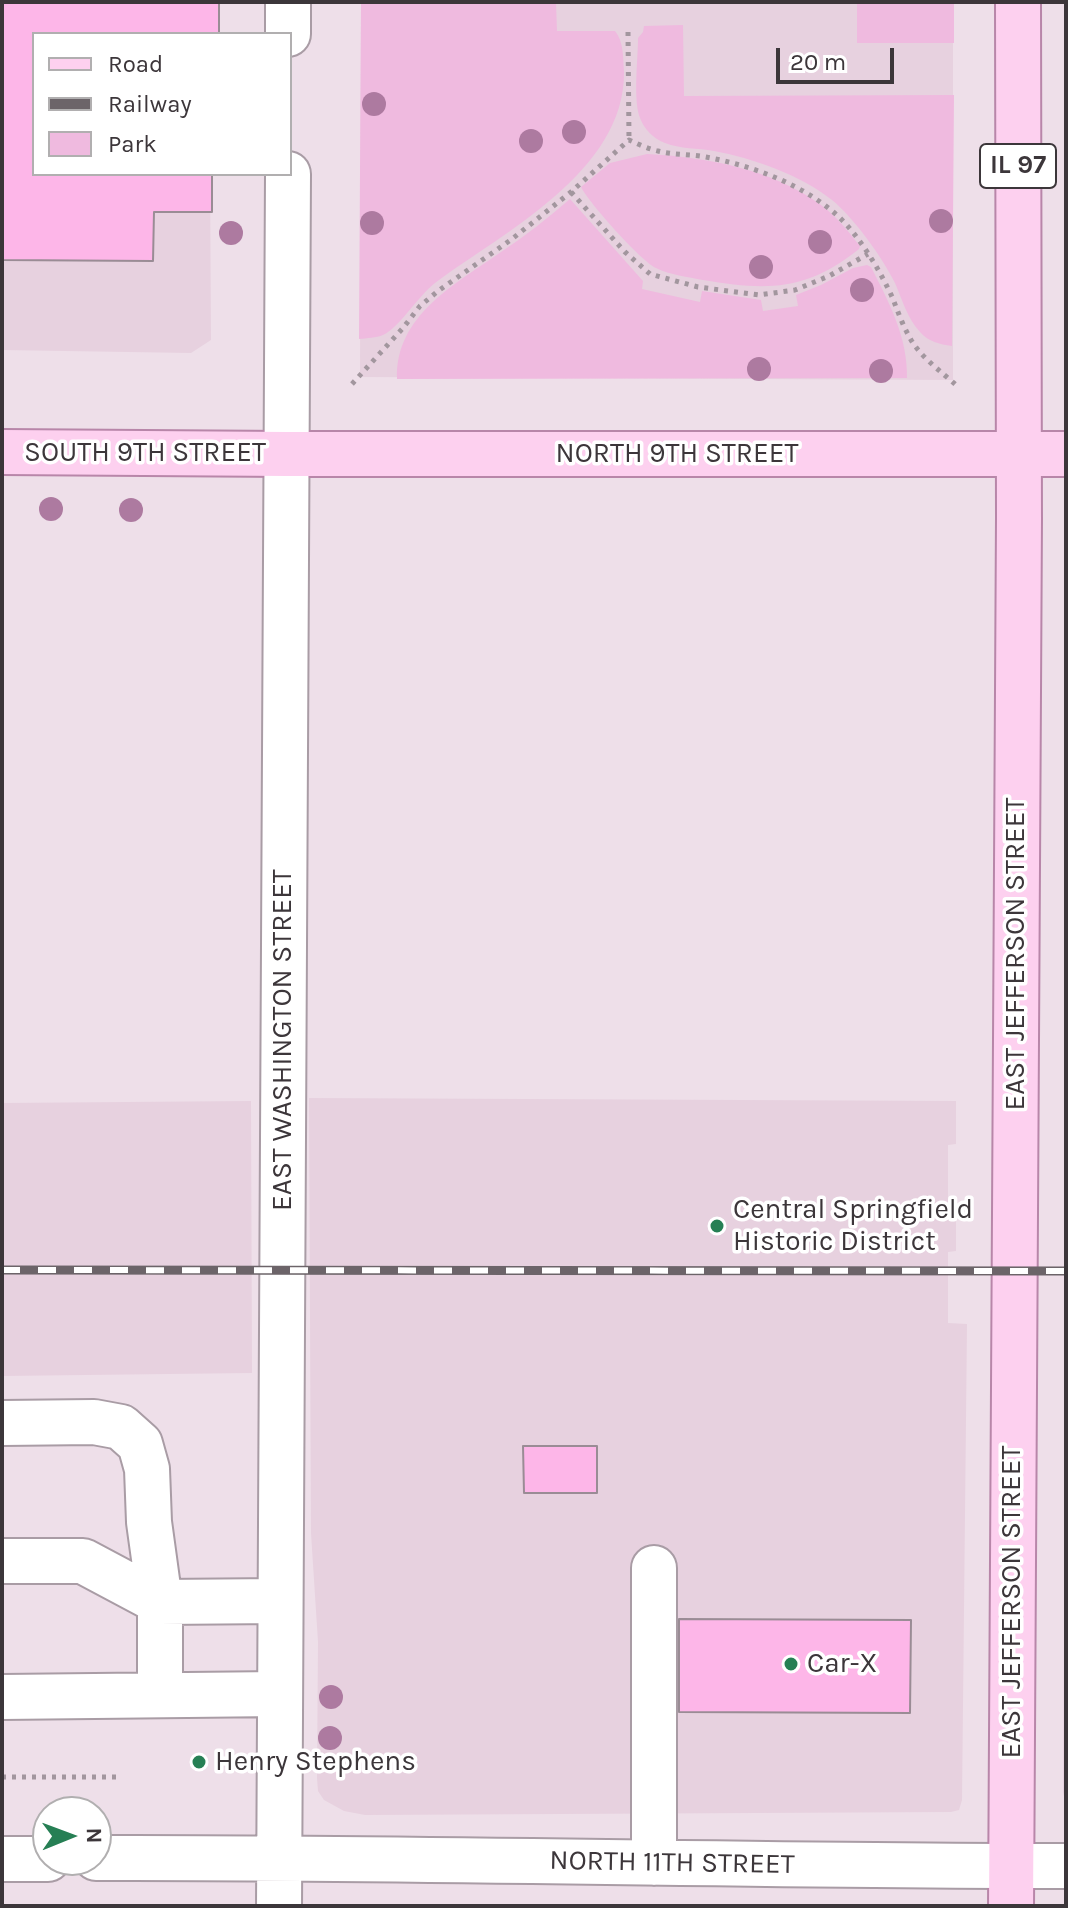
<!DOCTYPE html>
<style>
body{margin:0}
#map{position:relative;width:1068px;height:1908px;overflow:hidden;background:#eedfe9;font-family:Karla,sans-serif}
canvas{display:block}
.frame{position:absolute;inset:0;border:4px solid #3c363a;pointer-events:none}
.legend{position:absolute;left:32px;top:32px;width:260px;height:144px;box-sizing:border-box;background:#fff;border:2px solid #b1afb0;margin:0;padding:10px 14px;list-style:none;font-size:24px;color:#3c363a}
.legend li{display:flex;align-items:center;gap:16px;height:40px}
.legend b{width:40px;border:2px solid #b1afb0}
.north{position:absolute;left:32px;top:1796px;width:80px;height:80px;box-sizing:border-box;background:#fff;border:2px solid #b1afb0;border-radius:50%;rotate:89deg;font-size:22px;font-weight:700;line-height:32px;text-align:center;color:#3c363a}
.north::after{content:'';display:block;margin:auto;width:28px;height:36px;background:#267f54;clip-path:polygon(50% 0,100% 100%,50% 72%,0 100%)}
.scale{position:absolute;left:776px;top:48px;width:118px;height:36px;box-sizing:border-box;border:4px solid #3c363a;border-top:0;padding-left:10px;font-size:24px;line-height:28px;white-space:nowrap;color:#3c363a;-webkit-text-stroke:6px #fff;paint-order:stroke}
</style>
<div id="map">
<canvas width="1068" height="1908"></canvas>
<div class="frame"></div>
<ul class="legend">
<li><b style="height:10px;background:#fdd0ef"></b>Road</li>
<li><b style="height:10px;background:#6c6469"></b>Railway</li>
<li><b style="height:22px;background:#efbadf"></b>Park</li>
</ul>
<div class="north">N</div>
<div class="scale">20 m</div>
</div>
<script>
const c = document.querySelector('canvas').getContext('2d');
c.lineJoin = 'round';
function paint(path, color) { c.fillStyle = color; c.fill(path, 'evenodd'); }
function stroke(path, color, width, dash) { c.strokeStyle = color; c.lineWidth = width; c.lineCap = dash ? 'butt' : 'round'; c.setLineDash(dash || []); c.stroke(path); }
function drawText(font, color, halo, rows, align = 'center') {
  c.font = font + ' Karla,sans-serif'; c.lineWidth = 7; c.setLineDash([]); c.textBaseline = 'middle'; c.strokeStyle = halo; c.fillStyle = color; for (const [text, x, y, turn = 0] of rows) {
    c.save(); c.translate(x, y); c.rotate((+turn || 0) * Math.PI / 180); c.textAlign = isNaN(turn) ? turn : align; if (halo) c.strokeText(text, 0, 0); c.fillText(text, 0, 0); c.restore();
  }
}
paint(new Path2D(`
 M 2,2 L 34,34 L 34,174 L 210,174 L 211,340 L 191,353 L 2,350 Z
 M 361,2 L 953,2 L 953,380 L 360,377 Z
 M 309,1098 L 956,1101 L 956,1144 L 948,1145 L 948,1216 L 956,1216 L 956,1251 L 948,1252 L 948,1323 L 967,1324 L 962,1800 L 959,1810 L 951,1812 L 365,1815 L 344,1811 L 324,1800 L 318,1791 L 317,1778 L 318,1642 L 311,1533 Z
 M 251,1101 L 252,1373 L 2,1376 L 2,1103 Z
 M 1066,1323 L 1066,1805 L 1063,1792 Z`), '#e7d1df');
paint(new Path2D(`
 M 361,2 L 556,2 L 557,31 L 615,31 C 624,42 623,58 624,72 C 625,171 504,232 435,283 C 418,296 399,328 383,335 C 376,338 367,338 359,339 Z
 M 857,2 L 954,2 L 954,43 L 857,43 Z
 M 683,25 L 684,96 L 954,95 L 952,346 C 939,344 929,342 920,332 C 907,318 902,299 895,283 C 882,257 854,218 832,200 C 801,175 752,158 714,151 C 698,148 680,149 665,143 C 654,139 644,129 640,118 C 633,100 638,59 638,38 L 643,32 L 644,26 Z
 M 647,154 C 706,157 772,169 821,205 C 836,216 848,231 860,246 L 859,249 C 807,291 767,291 703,280 C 688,277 670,275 656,268 C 641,261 589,203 581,187 L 610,163 Z
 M 570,199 L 643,281 L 642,289 L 700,302 L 702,291 L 761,300 L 763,311 L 798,306 L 796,295 L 821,285 L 853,268 L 867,265 L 871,267 C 889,302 908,338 907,378 L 397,379 C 395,315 456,284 501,252 C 525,236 548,218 570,199 Z`), '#efbadf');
const building = new Path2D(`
 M 2,2 L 219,2 L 219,34 L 34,34 L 34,174 L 212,174 L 212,212 L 154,212 L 153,261 L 2,260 Z
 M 523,1446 L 597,1446 L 597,1493 L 524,1493 Z
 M 679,1619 L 911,1620 L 910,1713 L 679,1712 Z`);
paint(building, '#fdb6e8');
stroke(building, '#9a8c95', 2);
const minor = new Path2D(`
 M 288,34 L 288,2
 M 2,1423 L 94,1422 L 121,1427 L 140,1444 L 147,1469 L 149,1522 L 160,1602 L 160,1695
 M 2,1561 L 83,1561 L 160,1602 L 280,1601
 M 2,1697 L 279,1694
 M 96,1858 C 419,1857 743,1866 1066,1866
 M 2,1859 L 48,1859
 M 654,1863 L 654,1568
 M 279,1906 L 288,174`);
const major = new Path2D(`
 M 2,452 L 287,454 L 1066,454
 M 1011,1906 L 1019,518 L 1018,2`);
stroke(minor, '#a99ca5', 48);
stroke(major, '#b886a9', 48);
stroke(new Path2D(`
 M 628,32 L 629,140
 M 571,192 L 625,252 L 650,274 L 698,287 L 759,295 L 795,290 L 829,276 L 868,254
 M 352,384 L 403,328 L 420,306 L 438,291 L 512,239 L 571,192 L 629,140 C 638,144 648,149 658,151 C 673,155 690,154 706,157 C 753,166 803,184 839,217 C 860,237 881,272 893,299 C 898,312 903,326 910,338 C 920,357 942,372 957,386
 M 2,1777 L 122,1777`), '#a2969e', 5, [4, 6]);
stroke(minor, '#fff', 44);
stroke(major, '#fdd0ef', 44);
const rail = new Path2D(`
 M 2,1270 L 1066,1271`);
stroke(rail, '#6c6469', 9);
stroke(rail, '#fff', 6, [18]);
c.fillStyle = '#ad7aa0';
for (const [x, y] of [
 [374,104],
 [574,132],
 [531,141],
 [941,221],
 [372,223],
 [231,233],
 [820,242],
 [761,267],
 [862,290],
 [759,369],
 [881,371],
 [51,509],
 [131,510],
 [331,1697],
 [330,1738]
]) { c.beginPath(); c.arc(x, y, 12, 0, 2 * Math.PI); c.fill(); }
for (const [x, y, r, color] of [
 [717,1226,8,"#267f54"],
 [791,1664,8,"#267f54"],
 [199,1762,8,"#267f54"]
]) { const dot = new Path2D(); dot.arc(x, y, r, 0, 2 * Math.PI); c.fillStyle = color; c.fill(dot); stroke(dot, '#fff', 3); }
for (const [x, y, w] of [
 [1018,166,76]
]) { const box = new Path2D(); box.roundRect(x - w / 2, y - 22, w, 44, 6); c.fillStyle = '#fff'; c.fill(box); stroke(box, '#3c363a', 2); }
drawText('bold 26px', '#3c363a', null, [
 ["IL 97",1018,166]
]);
drawText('28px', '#3c363a', '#fff', [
 ["SOUTH 9TH STREET",145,453],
 ["NORTH 9TH STREET",677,454],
 ["EAST JEFFERSON STREET",1016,954,-90],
 ["EAST WASHINGTON STREET",283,1040,-90],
 ["EAST JEFFERSON STREET",1012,1602,-90],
 ["NORTH 11TH STREET",672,1863,1]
]);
drawText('28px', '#3c363a', '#fff', [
 ["Central Springfield",733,1210],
 ["Historic District",733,1242],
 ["Car-X",807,1664],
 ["Henry Stephens",215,1762]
], 'left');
</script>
